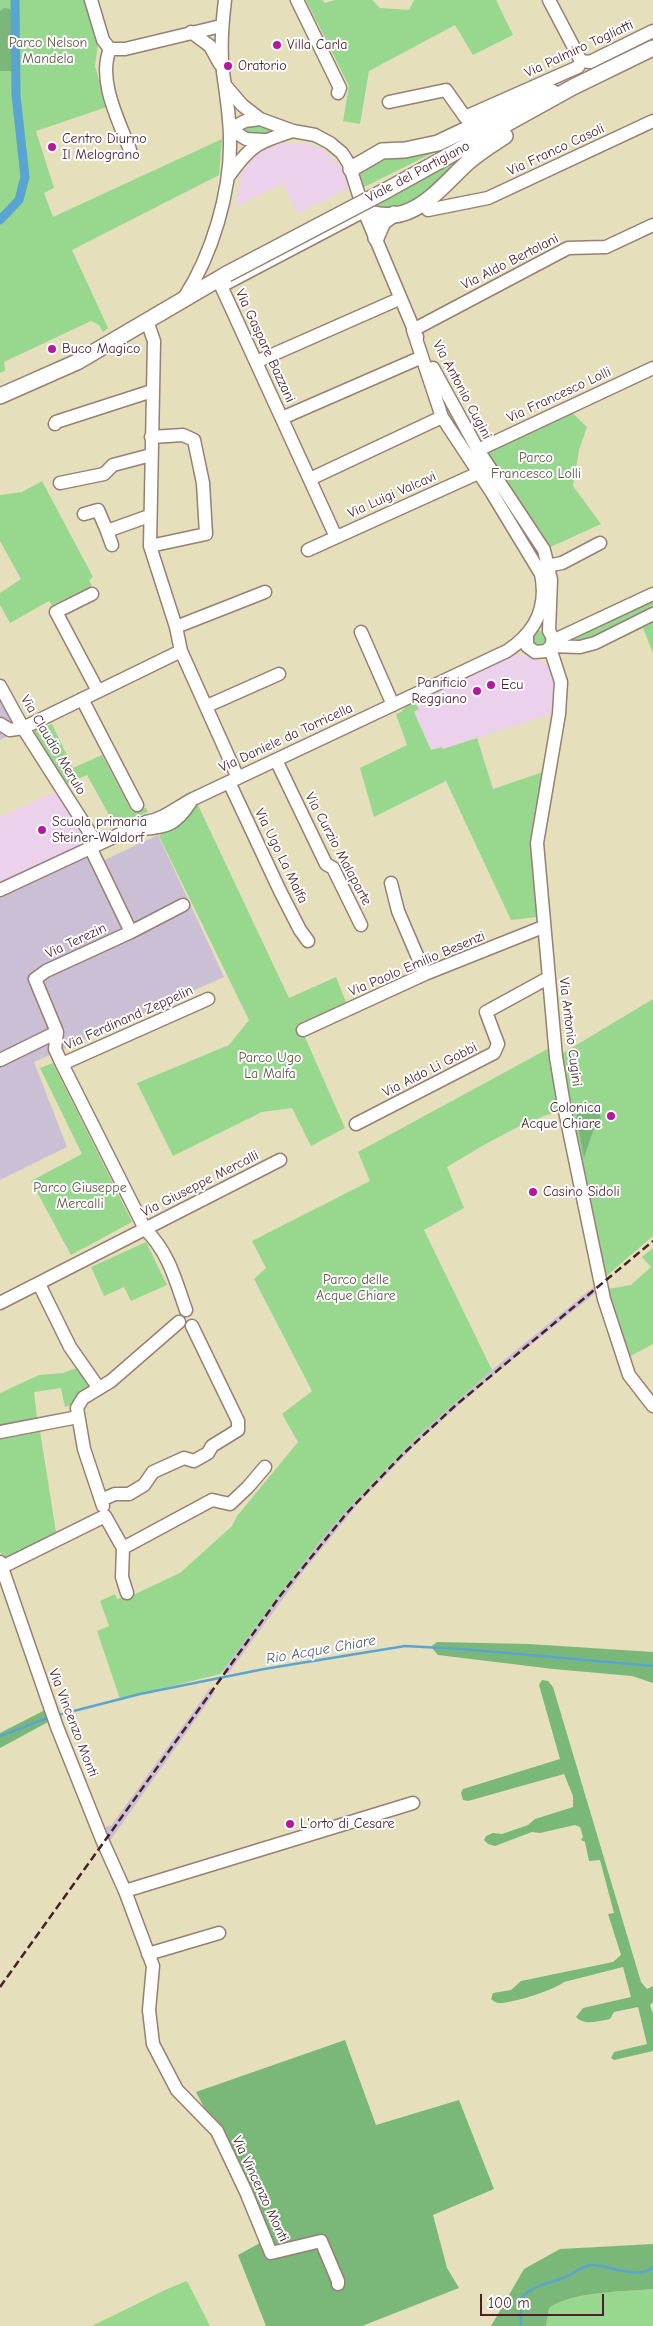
<!DOCTYPE html>
<style>
body{margin:0}
#map{position:relative;width:653px;height:2326px;overflow:hidden;background:#e6dfbb;font-family:"Comic Neue",sans-serif}
canvas{display:block}
.scale{position:absolute;left:480px;top:2294px;width:124px;height:22px;box-sizing:border-box;border:2px solid #4a1f2b;border-top:0;padding-left:6px;font-size:15px;line-height:18px;white-space:nowrap;color:#4a1f2b;-webkit-text-stroke:4px #fff;paint-order:stroke}
</style>
<div id="map">
<canvas width="653" height="2326"></canvas>
<div class="scale">100 m</div>
</div>
<script>
const c = document.querySelector('canvas').getContext('2d');
c.lineJoin = 'round';
function paint(path, color) { c.fillStyle = color; c.fill(path, 'evenodd'); }
function stroke(path, color, width, dash) { c.strokeStyle = color; c.lineWidth = width; c.lineCap = dash ? 'butt' : 'round'; c.setLineDash(dash || []); c.stroke(path); }
function drawText(font, color, halo, rows, align = 'center') {
  c.font = font + ' "Comic Neue",sans-serif'; c.lineWidth = 4; c.setLineDash([]); c.textBaseline = 'middle'; c.strokeStyle = halo; c.fillStyle = color; for (const [text, x, y, turn = 0] of rows) {
    c.save(); c.translate(x, y); c.rotate((+turn || 0) * Math.PI / 180); c.textAlign = isNaN(turn) ? turn : align; if (halo) c.strokeText(text, 0, 0); c.fillText(text, 0, 0); c.restore();
  }
}
paint(new Path2D(`
 M 283,143 L 302,143 L 322,149 L 340,166 L 349,188 L 298,213 L 283,184 L 235,207 L 242,172 L 257,155 L 269,147 Z
 M 524,655 L 542,662 L 550,668 L 554,676 L 557,684 L 554,713 L 443,749 L 441,747 L 431,750 L 414,712 L 419,709 L 409,703 L 505,657 Z
 M 55,792 L 92,842 L 0,886 L 0,817 Z`), '#ebd1eb');
paint(new Path2D(`
 M 0,686 L 23,728 L 0,740 Z
 M 158,835 L 224,977 L 34,1062 L 67,1147 L 0,1180 L 0,886 L 89,844 L 98,863 Z
 M 597,1284 L 598,1291 L 491,1377 L 422,1438 L 358,1504 L 302,1573 L 228,1674 L 222,1671 L 321,1540 L 344,1513 L 419,1435 L 492,1370 Z
 M 210,1688 L 215,1692 L 107,1845 L 102,1832 L 107,1826 L 111,1826 Z`), '#cbbfd5');
paint(new Path2D(`
 M 0,0 L 84,0 L 98,44 L 95,66 L 107,107 L 36,131 L 54,188 L 44,193 L 53,217 L 222,139 L 219,175 L 72,250 L 108,328 L 103,332 L 99,325 L 91,321 L 4,362 L 5,371 L 0,373 Z
 M 306,0 L 322,0 L 325,3 L 335,0 L 372,0 L 380,8 L 409,10 L 414,0 L 496,0 L 513,35 L 473,55 L 455,25 L 369,71 L 360,124 L 343,121 L 349,86 Z
 M 255,122 L 279,132 L 254,138 L 238,128 Z
 M 510,129 C 479,154 416,221 375,205 Z
 M 451,144 L 364,187 L 360,174 L 371,160 Z
 M 426,365 L 478,450 L 567,408 L 587,427 L 579,450 L 573,486 L 601,524 L 544,550 L 546,628 L 538,626 L 544,587 L 442,417 Z
 M 42,481 L 93,577 L 89,580 L 92,586 L 52,605 L 49,601 L 10,623 L 0,605 L 0,593 L 21,579 L 0,541 L 0,495 L 22,492 Z
 M 653,593 L 653,653 L 643,628 L 596,650 L 564,650 L 553,639 Z
 M531 639a8 8 0 1 1 16 0a8 8 0 1 1-16 0Z
 M 409,703 L 416,705 L 419,709 L 414,712 L 431,750 L 442,747 L 443,749 L 477,738 L 493,789 L 546,771 L 532,856 L 537,917 L 511,920 L 446,781 L 374,817 L 360,768 L 407,745 L 396,714 L 401,712 Z
 M 52,724 L 73,768 L 102,755 L 132,812 L 146,808 L 148,812 L 114,824 L 87,775 L 64,785 L 34,731 Z
 M 197,803 L 289,998 L 336,977 L 346,1002 L 301,1028 L 345,1128 L 311,1146 L 292,1108 L 262,1112 L 173,1156 L 137,1083 L 229,1045 L 249,1020 L 159,836 Z
 M 653,999 L 653,1236 L 604,1278 L 583,1179 L 585,1176 L 571,1112 L 562,1056 L 558,1056 Z
 M 553,1046 L 565,1111 C 533,1114 476,1150 447,1167 L 464,1208 L 424,1230 L 492,1370 L 419,1435 L 344,1513 L 321,1540 L 220,1674 L 120,1699 L 97,1631 L 109,1626 L 100,1601 L 115,1594 L 117,1599 L 133,1595 L 180,1573 L 232,1526 L 237,1516 L 298,1442 L 282,1414 L 312,1391 L 254,1279 L 266,1268 L 252,1241 L 370,1181 L 358,1152 Z
 M 53,1063 L 132,1222 L 71,1255 L 31,1181 L 82,1154 L 40,1068 Z
 M 146,1242 L 167,1285 L 131,1301 L 124,1287 L 104,1296 L 91,1267 Z
 M 653,1248 L 653,1344 L 627,1358 L 608,1289 L 631,1285 L 651,1267 L 642,1257 Z
 M 79,1367 L 89,1385 L 77,1403 L 65,1407 L 61,1388 L 34,1392 L 37,1418 L 0,1426 L 0,1393 L 39,1375 L 63,1373 Z
 M 40,1431 L 56,1532 L 6,1561 L 3,1559 L 0,1551 L 0,1439 Z
 M 187,2281 L 210,2326 L 92,2326 L 167,2289 Z
 M 653,2289 L 653,2326 L 546,2326 L 549,2308 C 574,2291 623,2292 653,2289 Z`), '#97d88e');
paint(new Path2D(`
 M 4,8 L 10,9 L 12,14 L 14,66 L 12,71 L 0,71 L 0,11 Z
 M 591,1108 L 598,1109 L 603,1126 L 594,1128 L 584,1158 L 576,1117 L 580,1110 Z
 M 437,1642 L 529,1644 L 653,1652 L 653,1683 L 632,1676 L 553,1669 L 438,1655 L 431,1647 Z
 M 542,1680 L 548,1681 L 553,1687 L 641,1982 L 647,1989 L 653,1986 L 653,2002 L 650,2005 L 653,2014 L 653,2051 L 614,2060 L 611,2058 L 614,2052 L 647,2044 L 638,2007 L 614,2012 L 610,2019 C 599,2021 584,2026 576,2017 L 583,2008 L 631,1997 L 623,1967 L 564,1982 C 555,1990 510,2004 498,2003 C 497,2003 492,2000 491,1999 L 493,1993 L 511,1990 L 521,1981 L 613,1962 L 621,1955 L 608,1914 L 614,1913 L 600,1860 L 589,1861 L 585,1842 L 581,1840 L 583,1837 L 580,1827 L 575,1825 L 540,1833 L 532,1832 L 495,1846 L 488,1844 L 484,1840 L 486,1836 L 493,1833 L 502,1834 L 528,1825 L 535,1819 L 573,1807 L 573,1796 L 564,1774 L 468,1801 L 463,1800 L 461,1793 L 463,1789 L 560,1759 L 539,1685 Z
 M 45,1710 L 50,1721 L 0,1748 L 0,1733 Z
 M 345,2040 L 376,2125 L 459,2100 L 494,2189 L 433,2215 L 447,2268 L 459,2288 L 362,2326 L 266,2326 L 238,2255 L 271,2237 L 196,2092 Z
 M 653,2244 L 653,2289 C 624,2292 573,2291 549,2308 L 546,2326 L 491,2326 L 524,2269 L 560,2249 Z`), '#79b879');
stroke(new Path2D(`
 M 58,1715 L 140,1694 L 264,1669 L 405,1646 L 462,1649 L 653,1666
 M 0,1736 L 50,1717
 M 521,2326 L 521,2298 C 538,2282 547,2285 566,2277 C 575,2273 582,2265 594,2265 C 610,2266 640,2280 653,2267`), '#5aa4d2', 2.5);
stroke(new Path2D(`
 M 0,220 L 19,200 L 25,177 L 16,95 L 15,0`), '#5aa4d2', 9);
const minor = new Path2D(`
 M 91,0 L 103,40 L 110,49
 M 297,0 L 340,88 L 338,93
 M 549,0 L 581,61
 M 191,32 L 210,46 L 220,64
 M 110,49 L 125,49 L 221,26
 M 110,49 C 97,80 119,121 130,150
 M 581,61 L 590,62 L 653,31
 M 225,85 L 242,105 L 260,119
 M 389,102 L 446,90 L 465,117 L 578,67 L 581,61
 M 230,129 L 245,121 L 260,119 L 293,131 L 315,135 L 330,143 L 342,153 L 349,164 L 364,211 L 417,337
 M 230,129 L 246,139 L 264,140
 M 228,177 C 250,146 257,142 293,131
 M 428,210 L 488,198 L 653,121
 M 184,298 C 212,255 231,192 230,140 C 230,117 226,94 223,72 C 220,48 222,24 225,0
 M 147,321 L 154,341 L 150,546 L 176,627 L 181,651 L 238,778
 M 413,330 L 568,248 L 606,247 L 653,225
 M 256,362 L 399,299
 M 433,368 L 478,450 L 544,550 L 551,580 L 549,631 C 554,638 554,645 546,651 L 535,652 L 527,646 L 527,635
 M 282,418 L 422,357
 M 55,424 L 56,422 L 152,391
 M 478,450 L 653,368
 M 310,479 L 442,417
 M 60,483 L 104,474 L 113,465 L 151,455
 M 84,514 L 98,510 L 107,531 L 149,516
 M 107,531 L 112,545
 M 336,537 L 222,288 L 225,284 L 364,211
 M 150,546 L 206,534 L 203,483 L 194,440 L 183,435 L 151,437
 M 308,550 L 485,470
 M 541,567 L 562,563 L 600,543
 M 92,594 L 56,612 L 98,691
 M 176,627 L 265,592
 M 361,632 L 393,705
 M 561,637 L 653,594
 M 551,646 L 580,647 L 595,643 L 653,614
 M 550,648 L 561,682 L 559,714 L 537,843 L 556,1057 L 565,1111 L 604,1299 L 629,1375 L 653,1406
 M 0,686 L 23,728 L 97,844
 M 82,699 L 137,805
 M 207,706 L 279,674
 M 0,724 L 10,730 L 23,728 L 181,651
 M 276,760 L 326,864 L 333,868 L 361,925
 M 229,782 L 280,891 L 300,930 L 308,941
 M 143,829 C 168,827 176,824 190,803
 M 391,883 L 398,911 L 425,974
 M 0,890 L 146,822 C 164,819 176,808 193,799 L 507,651 C 535,633 548,607 541,574 L 492,493 L 442,417 L 413,330
 M 131,932 L 183,905
 M 303,1030 L 425,974 L 543,927
 M 57,1032 L 55,1049 L 62,1064 L 145,1229 C 169,1253 175,1279 186,1310
 M 0,1060 L 57,1032 L 35,979 L 46,971 L 131,932 L 90,847
 M 62,1064 L 208,999
 M 356,1124 L 494,1053 L 498,1044 L 486,1012 L 548,978
 M 39,1284 L 70,1347 L 98,1387
 M 0,1303 L 280,1160
 M 0,1432 L 78,1417
 M 101,1500 L 115,1494 L 129,1494 L 144,1485 L 153,1472 L 184,1458 L 194,1461 L 208,1453 L 212,1446 L 238,1430 L 238,1421 L 192,1326
 M 103,1506 L 84,1449 L 77,1408 L 83,1398 L 111,1381 L 179,1322
 M 123,1548 L 122,1577 L 127,1593
 M 0,1562 L 57,1727 L 103,1842 L 125,1891 L 153,1966 L 149,2010 L 153,2044 L 177,2090 L 217,2131 L 246,2192 L 271,2253 L 321,2241 L 338,2281 L 338,2284
 M 2,1567 L 105,1516 L 123,1548 L 212,1500 L 230,1504 L 248,1487 L 265,1467
 M 125,1891 L 413,1803
 M 148,1954 L 219,1933`);
const major = new Path2D(`
 M 351,169 L 382,151 L 405,150 L 438,143 L 522,103 L 552,92
 M 387,190 L 573,87 L 653,48
 M 364,211 C 410,229 437,191 466,164 C 478,153 491,145 505,136
 M 376,238 L 383,222 L 394,214
 M 0,396 L 77,362 L 227,274`);
stroke(minor, '#987f73', 15);
stroke(major, '#987f73', 18);
stroke(minor, '#fff', 12);
stroke(major, '#fff', 15);
stroke(new Path2D(`
 M 0,1987 L 280,1596 L 346,1514 L 402,1455 L 456,1405 L 653,1241`), '#4a1f2b', 2.5, [8, 4]);
const majorBridge = new Path2D(`
 M 227,274 L 387,190`);
stroke(majorBridge, '#987f73', 18, []);
stroke(majorBridge, '#fff', 15);
for (const [x, y, r, color] of [
 [277,45,5,"#b5179e"],
 [228,66,5,"#b5179e"],
 [52,147,5,"#b5179e"],
 [52,349,5,"#b5179e"],
 [491,685,5,"#b5179e"],
 [477,691,5,"#b5179e"],
 [42,830,5,"#b5179e"],
 [611,1116,5,"#b5179e"],
 [533,1192,5,"#b5179e"],
 [290,1824,5,"#b5179e"]
]) { const dot = new Path2D(); dot.arc(x, y, r, 0, 2 * Math.PI); c.fillStyle = color; c.fill(dot); stroke(dot, '#fff', 2); }
drawText('14px', '#615649', '#fff', [
 ["Parco Nelson",48,43],
 ["Mandela",48,59],
 ["Parco",536,458],
 ["Francesco Lolli",536,474],
 ["Parco Ugo",270,1058],
 ["La Malfa",270,1074],
 ["Parco Giuseppe",80,1188],
 ["Mercalli",80,1204],
 ["Parco delle",356,1280],
 ["Acque Chiare",356,1296]
]);
drawText('14px', '#4a1f2b', '#fff', [
 ["Villa Carla",287,45],
 ["Oratorio",238,66],
 ["Centro Diurno",62,139],
 ["Il Melograno",62,155],
 ["Buco Magico",62,349],
 ["Panificio",467,683,"right"],
 ["Reggiano",467,699,"right"],
 ["Ecu",501,685],
 ["Scuola primaria",52,822],
 ["Steiner-Waldorf",52,838],
 ["Colonica",601,1108,"right"],
 ["Acque Chiare",601,1124,"right"],
 ["Casino Sidoli",543,1192],
 ["L'orto di Cesare",300,1824]
], 'left');
drawText('14px', '#4a1f2b', '#fff', [
 ["Via Palmiro Togliatti",579,49,-25],
 ["Via Franco Casoli",556,150,-25],
 ["Viale del Partigiano",418,172,-28],
 ["Via Aldo Bertolani",510,262,-27],
 ["Via Gaspare Bazzani",265,346,65],
 ["Via Antonio Cugini",462,390,62],
 ["Via Francesco Lolli",559,395,-25],
 ["Via Luigi Valcavi",392,495,-24],
 ["Via Daniele da Torricella",286,738,-25],
 ["Via Claudio Merulo",53,745,59],
 ["Via Curzio Malaparte",338,849,62],
 ["Via Ugo La Malfa",281,856,64],
 ["Via Terezin",76,941,-25],
 ["Via Paolo Emilio Besenzi",417,964,-23],
 ["Via Ferdinand Zeppelin",129,1018,-24],
 ["Via Antonio Cugini",570,1032,83],
 ["Via Aldo Li Gobbi",430,1070,-27],
 ["Via Giuseppe Mercalli",200,1184,-27],
 ["Via Vincenzo Monti",73,1723,69],
 ["Via Vincenzo Monti",260,2189,65]
]);
drawText('italic 15px', '#515b76', '#fff', [
 ["Rio Acque Chiare",321,1650,-10]
]);
</script>
